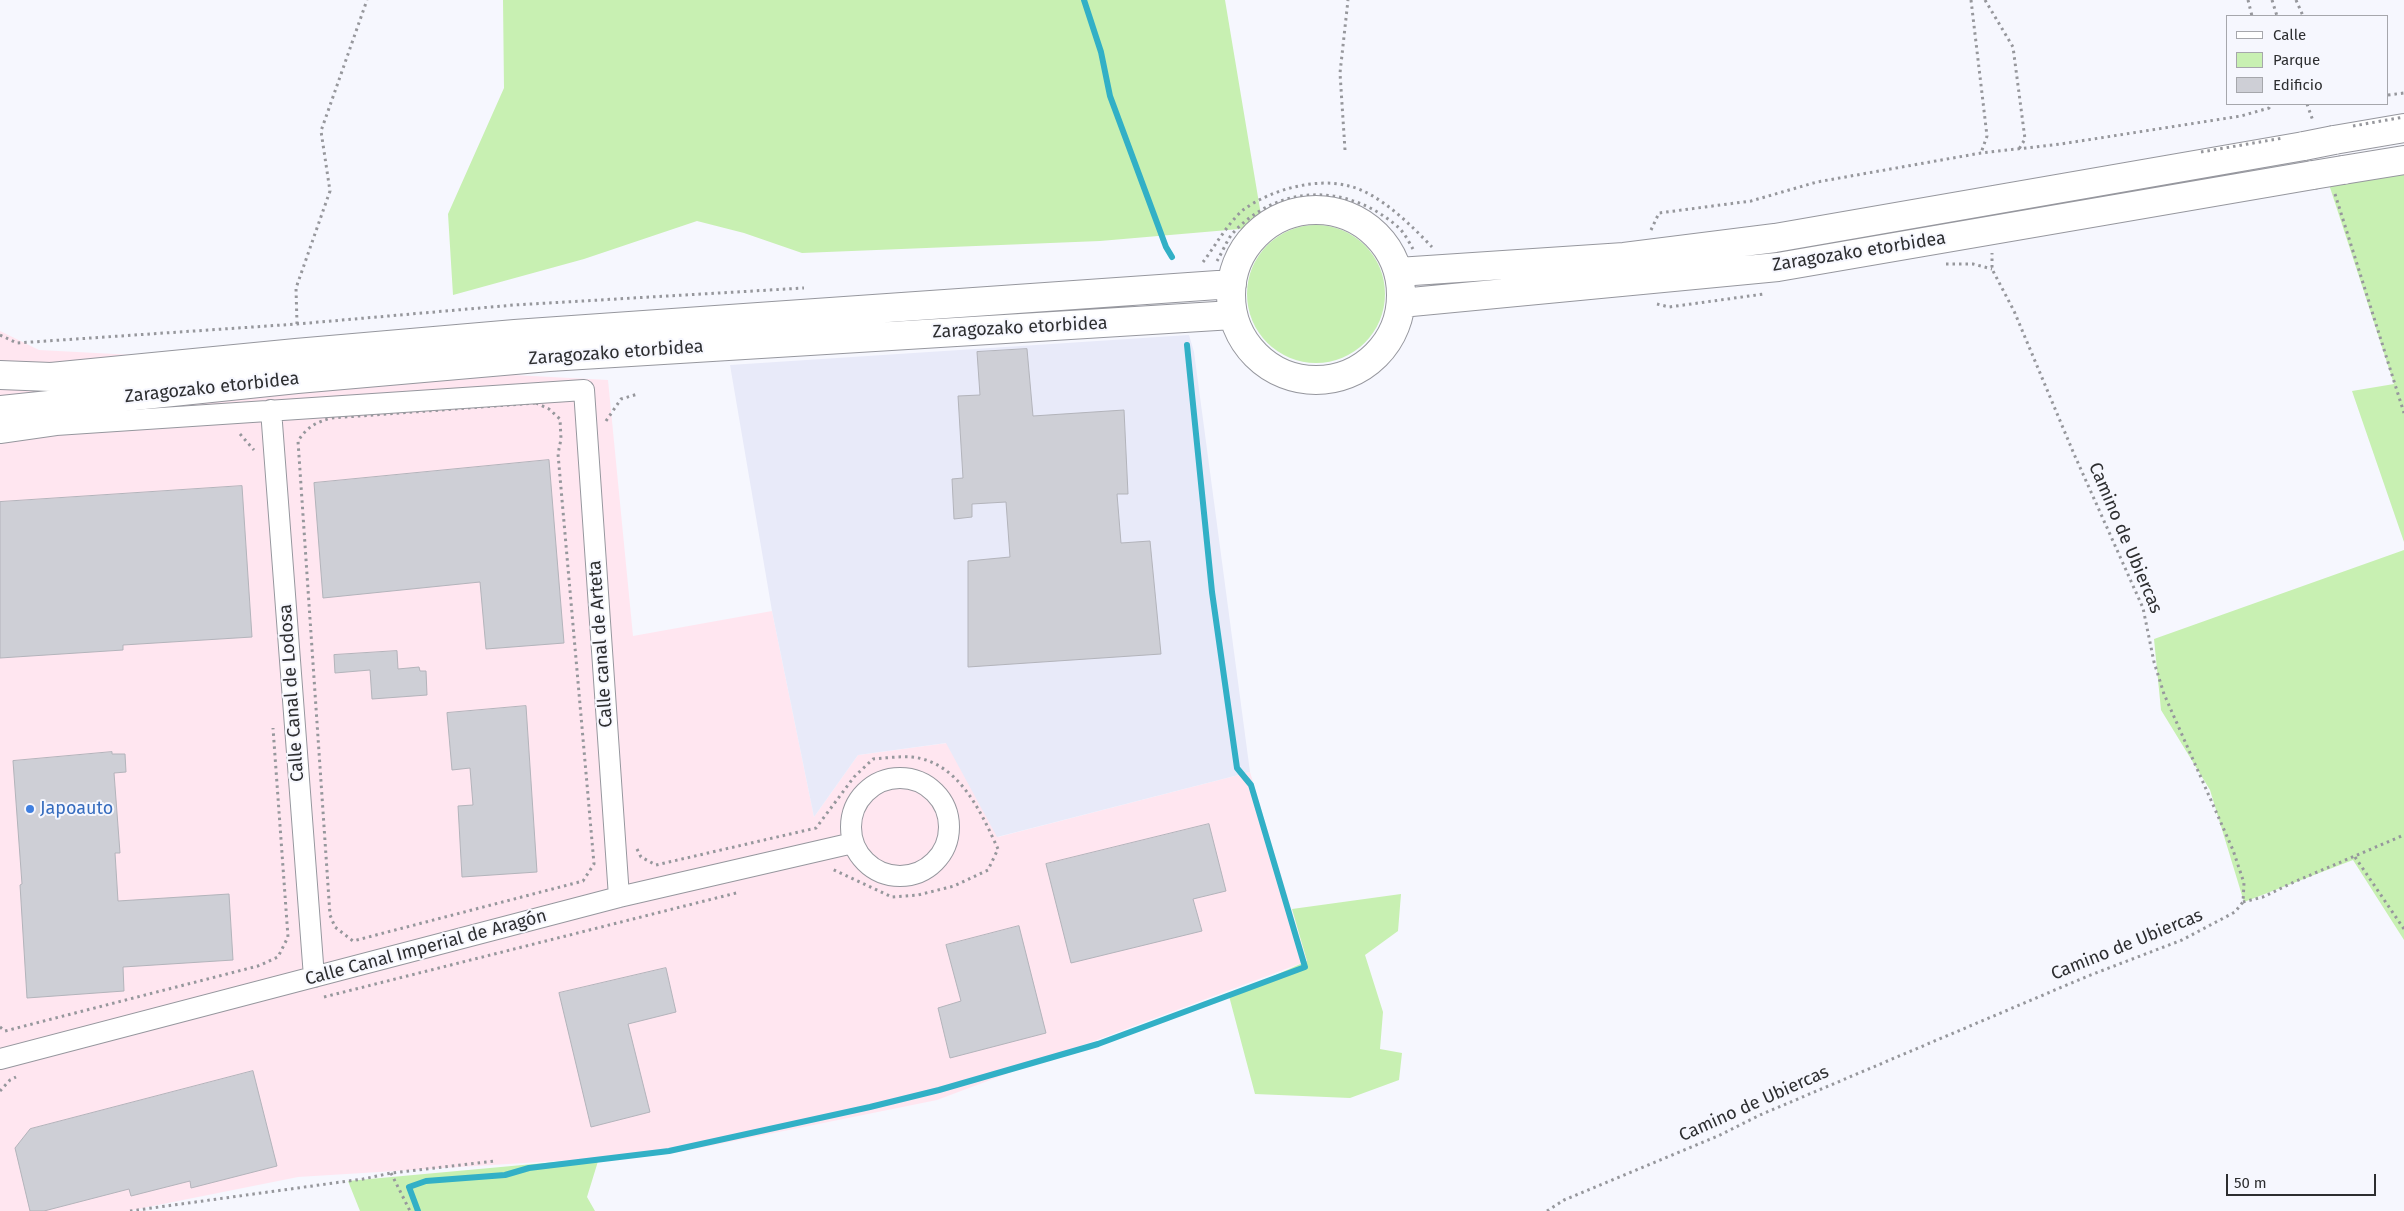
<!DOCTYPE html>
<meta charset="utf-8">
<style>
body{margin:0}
#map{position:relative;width:2404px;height:1211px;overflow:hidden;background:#f6f7fe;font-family:"Fira Sans",sans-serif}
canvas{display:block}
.legend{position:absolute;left:2226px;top:15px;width:162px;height:90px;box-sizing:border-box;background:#f6f7fe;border:1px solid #a6a7ac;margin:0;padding:6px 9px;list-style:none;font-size:15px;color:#2d2e30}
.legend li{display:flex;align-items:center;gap:10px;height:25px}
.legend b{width:25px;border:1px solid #a6a7ac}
.scale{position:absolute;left:2226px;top:1174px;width:150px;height:22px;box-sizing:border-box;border:2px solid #2d2e30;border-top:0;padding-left:6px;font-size:15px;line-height:18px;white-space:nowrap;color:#2d2e30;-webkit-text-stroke:4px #f6f7fe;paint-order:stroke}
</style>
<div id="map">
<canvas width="2404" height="1211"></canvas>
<ul class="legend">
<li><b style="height:6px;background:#fff"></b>Calle</li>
<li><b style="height:14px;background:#c8f0b2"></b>Parque</li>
<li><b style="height:14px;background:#cecfd6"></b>Edificio</li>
</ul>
<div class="scale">50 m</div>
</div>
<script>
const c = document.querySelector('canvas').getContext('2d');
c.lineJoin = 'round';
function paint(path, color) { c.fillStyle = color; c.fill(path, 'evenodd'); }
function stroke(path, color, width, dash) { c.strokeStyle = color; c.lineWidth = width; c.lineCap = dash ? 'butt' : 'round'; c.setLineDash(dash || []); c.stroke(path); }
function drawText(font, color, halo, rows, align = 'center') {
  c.font = font + ' "Fira Sans",sans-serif'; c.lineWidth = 4; c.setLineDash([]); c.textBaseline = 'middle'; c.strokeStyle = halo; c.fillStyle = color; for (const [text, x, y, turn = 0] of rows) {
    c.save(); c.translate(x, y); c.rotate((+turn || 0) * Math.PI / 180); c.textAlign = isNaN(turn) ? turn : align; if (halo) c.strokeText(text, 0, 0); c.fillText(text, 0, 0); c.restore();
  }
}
paint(new Path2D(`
 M 0,331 L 39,350 L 608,380 L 633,636 L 772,611 L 814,817 L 858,755 L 947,743 L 998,837 L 1250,772 L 1307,961 L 937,1100 L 670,1154 L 298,1177 L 128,1211 L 0,1211 Z`), '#ffe6f0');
paint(new Path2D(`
 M 1189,335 L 1194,352 L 1250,772 L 997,837 L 946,743 L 858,755 L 814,817 L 772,611 L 730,365 Z`), '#e8eaf9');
paint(new Path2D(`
 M 503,0 L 1225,0 L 1263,227 L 1100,241 L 802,253 L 744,233 L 697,221 L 584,259 L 453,295 L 448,214 L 504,88 Z
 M 2404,150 L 2404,542 L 2352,391 L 2394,384 L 2322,163 Z
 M1247 294a69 69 0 1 1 138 0a69 69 0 1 1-138 0Z
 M 2404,550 L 2404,940 L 2353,860 L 2244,902 L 2210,790 L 2161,710 L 2154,639 Z
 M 1401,894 L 1398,931 L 1365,955 L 1383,1012 L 1380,1049 L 1402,1053 L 1399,1080 L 1350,1098 L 1255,1094 L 1229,996 L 1307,961 L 1292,909 Z
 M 599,1158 L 587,1197 L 595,1211 L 360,1211 L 348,1181 Z`), '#c8f0b2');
stroke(new Path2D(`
 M 1084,0 L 1101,52 L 1110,96 L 1166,247 L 1172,257
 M 418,1211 L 409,1187 L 426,1181 L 505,1175 L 529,1168 L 669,1151 L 870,1107 L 939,1090 L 1098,1044 L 1305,967 L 1251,785 L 1237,768 L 1212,592 L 1187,345`), '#32b0c6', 6);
const building = new Path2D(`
 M 1027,349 L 1033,416 L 1124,410 L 1128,494 L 1117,494 L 1121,543 L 1150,541 L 1161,654 L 968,667 L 968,561 L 1010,557 L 1006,502 L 972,504 L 972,517 L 954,519 L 952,479 L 963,478 L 958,396 L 980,395 L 977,352 Z
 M 549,460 L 564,643 L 486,649 L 480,582 L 323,598 L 314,483 Z
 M 242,486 L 252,637 L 123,645 L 123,650 L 0,658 L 0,502 Z
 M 397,651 L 398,669 L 419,667 L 420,671 L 426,671 L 427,695 L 372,699 L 370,670 L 335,673 L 334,655 Z
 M 526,706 L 537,872 L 462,877 L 458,806 L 473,805 L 470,768 L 452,770 L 447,713 Z
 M 112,752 L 112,754 L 125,754 L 126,772 L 114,773 L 120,853 L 115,853 L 118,901 L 229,894 L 233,960 L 123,967 L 124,991 L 27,998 L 20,885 L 22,884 L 13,761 Z
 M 1209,824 L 1226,891 L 1193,899 L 1202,931 L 1071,963 L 1046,864 Z
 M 1019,926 L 1046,1033 L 950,1058 L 938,1008 L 961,1001 L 946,945 Z
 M 666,968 L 676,1012 L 628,1024 L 650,1112 L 591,1127 L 559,993 Z
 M 253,1071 L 277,1166 L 191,1188 L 190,1181 L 131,1196 L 129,1189 L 44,1211 L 30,1211 L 15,1148 L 30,1129 Z`);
paint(building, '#cecfd6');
stroke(building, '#b3b4bb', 1);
const street = new Path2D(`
 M 271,410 L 314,977
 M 0,433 L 56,425 L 584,390 L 619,897
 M851 827a49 49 0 1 1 98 0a49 49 0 1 1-98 0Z
 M 0,1059 L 619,897 L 853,843`);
const secondary = new Path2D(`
 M 2334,140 L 2404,128
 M 2343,170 L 2404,160
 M1231 295a85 85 0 1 1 170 0a85 85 0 1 1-170 0Z
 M 1398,272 L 1624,257 L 1775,238 L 2304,146
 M 1401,303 L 1778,267 L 2313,175
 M 0,375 L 51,377 L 296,353 L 515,334 L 1232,284
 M 0,410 L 297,379 L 549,357 L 1233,315`);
stroke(street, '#96979e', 22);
stroke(secondary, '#96979e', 30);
stroke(new Path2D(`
 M 1971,0 L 1987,136 L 1981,153
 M 1985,0 L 2013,47 L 2025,139 L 2019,149
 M 2248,0 L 2252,16
 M 2272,0 L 2277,16
 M 2296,0 L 2303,16
 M 2388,95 L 2404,93
 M 2307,104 L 2313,121
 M 1345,150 L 1340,73 L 1348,0
 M 2335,194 L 2404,413
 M 1651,230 L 1659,213 L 1751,201 L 1817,182 L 1981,153 L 2061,144 L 2241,116 L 2269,108 L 2271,104
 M 1217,261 C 1222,253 1226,242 1232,234 C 1278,183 1348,183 1398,227 C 1404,232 1409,242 1413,249
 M 1203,262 C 1216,245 1227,224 1243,210 C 1270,190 1316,177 1349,186 C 1379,193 1411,225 1432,247
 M 1946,264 L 1973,264 L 1992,269
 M 1657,304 L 1669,307 L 1764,294
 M 297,324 L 296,288 L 330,191 L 321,131 L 367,0
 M 0,335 L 17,343 L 297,324 L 514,305 L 804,288
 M 536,403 L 549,409 L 560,419 L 561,439 L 558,454 L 594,864 L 583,881 L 353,941 L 335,927 L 330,915 L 298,441 C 307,427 316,422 332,418 Z
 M 606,421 L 621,399 L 638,394
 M 240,434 L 254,450
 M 637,849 L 641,857 L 656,865 L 816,828 L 854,777 L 873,759 C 886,758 900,756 912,757 C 959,762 981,812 998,849 L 988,870 L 954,886 L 918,895 L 892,897 L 832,869
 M 2355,857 L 2404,929
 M 2243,902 L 2263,897 L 2294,882 L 2404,835
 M 324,997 L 740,892
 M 0,1027 L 5,1031 L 258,966 L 278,957 L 288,937 L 273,728
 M 0,1091 L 10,1080 L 16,1077
 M 391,1173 L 410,1211
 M 130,1211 L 363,1179 L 391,1173 L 495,1161
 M 1547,1211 L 1564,1200 L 1718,1136 L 1760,1115 L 2088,976 L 2182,940 L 2235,912 L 2243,902 L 2244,883 L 2233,850 L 2164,694 L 2154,662 L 2143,608 L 2074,454 L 2014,311 L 1992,269 L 1992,253`), '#96979c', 3, [2.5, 4]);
stroke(street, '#fff', 20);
stroke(secondary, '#fff', 28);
const secondaryBridge = new Path2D(`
 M 2304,146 L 2334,140
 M 2313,175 L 2343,170`);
stroke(secondaryBridge, '#96979e', 30, []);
stroke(new Path2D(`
 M 2353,126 L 2404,117
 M 2201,152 L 2283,138`), '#96979c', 3, [2.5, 4]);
stroke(secondaryBridge, '#fff', 28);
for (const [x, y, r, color] of [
 [30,809,5,"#3f7fe0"]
]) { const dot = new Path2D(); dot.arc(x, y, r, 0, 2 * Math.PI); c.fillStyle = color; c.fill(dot); stroke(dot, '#f6f7fe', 2); }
drawText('18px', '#2d2e30', '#f6f7fe', [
 ["Zaragozako etorbidea",1859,252,-9],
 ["Zaragozako etorbidea",1020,328,-3],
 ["Zaragozako etorbidea",616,353,-4],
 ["Zaragozako etorbidea",212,388,-6],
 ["Camino de Ubiercas",2125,538,67],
 ["Calle canal de Arteta",601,644,-94],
 ["Calle Canal de Lodosa",292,693,-94],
 ["Camino de Ubiercas",2127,945,-22],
 ["Calle Canal Imperial de Aragón",426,948,-15],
 ["Camino de Ubiercas",1754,1104,-24]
]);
drawText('18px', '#366cbe', '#f6f7fe', [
 ["Japoauto",40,809]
], 'left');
</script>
